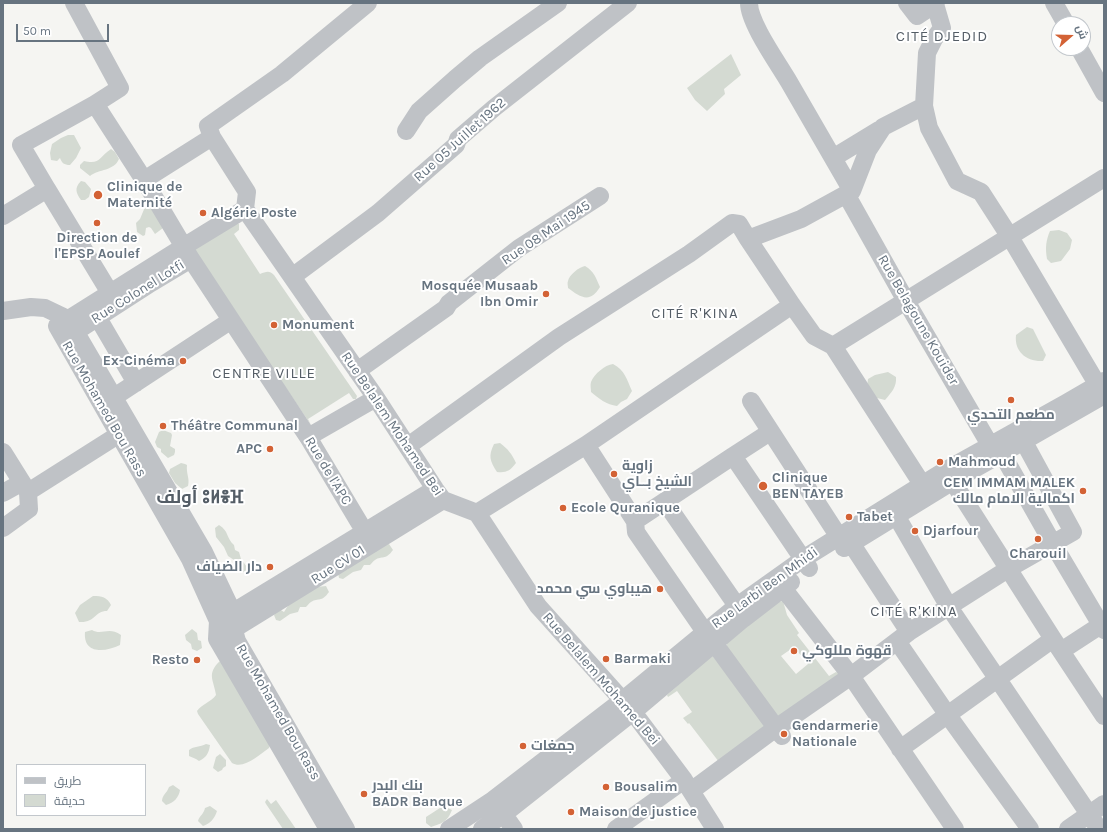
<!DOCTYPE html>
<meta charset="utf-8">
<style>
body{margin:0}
#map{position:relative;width:1107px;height:832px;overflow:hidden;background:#f5f5f2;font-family:Karla,Cairo,sans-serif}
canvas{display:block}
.frame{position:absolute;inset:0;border:4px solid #677480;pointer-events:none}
.legend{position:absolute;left:16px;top:764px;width:130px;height:52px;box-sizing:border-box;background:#fff;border:1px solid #c2c7cc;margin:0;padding:5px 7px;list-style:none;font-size:12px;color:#677480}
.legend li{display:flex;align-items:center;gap:8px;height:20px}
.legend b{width:20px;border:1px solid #c2c7cc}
.north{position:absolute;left:1051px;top:16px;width:40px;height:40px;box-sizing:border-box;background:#fff;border:1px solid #c2c7cc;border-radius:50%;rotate:70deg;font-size:11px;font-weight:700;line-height:16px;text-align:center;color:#677480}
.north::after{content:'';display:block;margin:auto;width:14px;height:18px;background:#d36235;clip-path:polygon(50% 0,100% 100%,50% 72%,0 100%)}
.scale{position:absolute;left:16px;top:24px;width:93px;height:18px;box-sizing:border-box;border:2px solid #677480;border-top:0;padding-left:5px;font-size:12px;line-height:14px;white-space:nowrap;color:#677480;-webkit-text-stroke:3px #fff;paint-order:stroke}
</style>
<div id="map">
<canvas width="1107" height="832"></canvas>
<div class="frame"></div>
<ul class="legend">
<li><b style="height:5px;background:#bfc2c6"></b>طريق</li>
<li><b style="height:11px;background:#d4dad2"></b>حديقة</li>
</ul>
<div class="north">ش</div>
<div class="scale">50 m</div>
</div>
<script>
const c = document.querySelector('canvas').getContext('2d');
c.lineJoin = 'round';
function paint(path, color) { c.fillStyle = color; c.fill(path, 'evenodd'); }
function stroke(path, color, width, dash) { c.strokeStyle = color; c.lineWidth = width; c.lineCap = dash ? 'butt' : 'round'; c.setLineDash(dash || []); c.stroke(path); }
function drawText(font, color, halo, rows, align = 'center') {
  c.font = font + ' Karla,Cairo,"Noto Sans Tifinagh",sans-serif'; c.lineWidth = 4; c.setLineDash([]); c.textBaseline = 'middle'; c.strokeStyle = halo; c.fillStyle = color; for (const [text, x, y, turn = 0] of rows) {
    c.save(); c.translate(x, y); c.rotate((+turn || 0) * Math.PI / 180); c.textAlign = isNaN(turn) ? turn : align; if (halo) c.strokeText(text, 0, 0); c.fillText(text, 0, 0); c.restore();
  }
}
paint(new Path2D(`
 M 731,54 L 741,75 L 724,89 L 725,94 L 707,111 L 695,100 L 687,88 Z
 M 68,135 L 74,135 L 81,148 L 76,158 L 70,165 C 64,165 62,163 60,158 L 57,161 L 51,160 L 50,153 L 52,144 L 61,138 Z
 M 111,149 L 115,152 L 119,159 C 114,171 99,169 90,176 L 80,168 L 80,165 L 84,161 C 100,165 99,157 111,149 Z
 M 81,181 L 85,182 L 91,189 L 89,197 L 85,200 L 81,200 C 76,193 74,188 81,181 Z
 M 148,205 L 151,207 L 163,228 L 155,234 L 151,228 L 149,227 L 146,228 L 145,235 L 143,236 L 137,232 L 136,223 L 140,219 L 145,207 Z
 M 235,222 L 239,224 L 239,230 L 234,234 L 260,274 C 266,272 269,270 274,275 L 357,396 L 356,399 L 353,399 L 349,393 L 308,419 L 311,425 L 193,251 Z
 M 1059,230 L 1067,233 L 1072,240 L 1070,249 L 1061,261 L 1051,263 L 1047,259 C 1045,248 1046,240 1050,231 Z
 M 585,266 C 594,271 596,278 600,287 C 590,304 580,297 568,288 C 568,286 567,283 568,281 C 569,275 579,267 585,266 Z
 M 1027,327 L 1033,329 L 1046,355 L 1043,361 C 1027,362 1014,352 1016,335 Z
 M 613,364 C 625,370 627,380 632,391 L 627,399 L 621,402 L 617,406 C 607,405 598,398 591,392 C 591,389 590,385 591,382 C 594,374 605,365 613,364 Z
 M 888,372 L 896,377 C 897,387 891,393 885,400 L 877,398 L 867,387 L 868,379 L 875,375 Z
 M 163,430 L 171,433 L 172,435 L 170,446 L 175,449 L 175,452 L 174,455 L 168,458 L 161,452 L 161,449 L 157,447 L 155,442 L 159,432 Z
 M 500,443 C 508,449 512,454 516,463 C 510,471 506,473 497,472 C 490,461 488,456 494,444 Z
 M 181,463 L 185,464 L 187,465 C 186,474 190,478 188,486 L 182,489 L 175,483 L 169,473 L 170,469 Z
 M 219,525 C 229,531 226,538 234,545 L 235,550 L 239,552 L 241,559 L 247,567 L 247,571 L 243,572 L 240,571 L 238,569 L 240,564 L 228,556 L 224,547 L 216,537 L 215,528 Z
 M 389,544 L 393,550 C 385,561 382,555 375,560 C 373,561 372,563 370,565 L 364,565 L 361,570 L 353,572 L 343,579 L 339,578 L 338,573 L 342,568 L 347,570 L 350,566 L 380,545 Z
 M 326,586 L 329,592 C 321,603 319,597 311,602 C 309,603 308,605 306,607 L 300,607 L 298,612 L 290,614 L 280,621 L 276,620 L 274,615 L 276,611 L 279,609 L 284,612 L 289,604 L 317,587 Z
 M 93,596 C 102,596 107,597 111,605 L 107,611 C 94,611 96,623 79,622 L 75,613 L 80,605 Z
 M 783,601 L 787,615 L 799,633 L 797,635 L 829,676 L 836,672 L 840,674 L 777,718 L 727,648 L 727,642 L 776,602 ZM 794,647 L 808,664 L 796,674 L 781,656 Z
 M 192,629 L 197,633 L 198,640 L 201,641 L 202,648 L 197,651 L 192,649 L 191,644 L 186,640 L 185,635 Z
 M 92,630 C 102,636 108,626 121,635 L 120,645 C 106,652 83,655 85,632 Z
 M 712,655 L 767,726 L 719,762 L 689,723 L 688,724 L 683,718 L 692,712 L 677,691 L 668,697 L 667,695 Z
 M 220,661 L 270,745 L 269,748 C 260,754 244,770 232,763 L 198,714 L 197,711 C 202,704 211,702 216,695 C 214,680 206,674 220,661 Z
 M 206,744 L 210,745 C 209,753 206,758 199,761 L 196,759 L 189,756 L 189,750 C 194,746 200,747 206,744 Z
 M 220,754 L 226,760 L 226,766 L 223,768 L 222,770 L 218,772 L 213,768 L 216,757 Z
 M 173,785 L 180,790 C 179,797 174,803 166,805 L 162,801 C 162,795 167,793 169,787 Z
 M 267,799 L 271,804 L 276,800 L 296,829 L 283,829 L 266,804 L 265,802 Z
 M 210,806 L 217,811 C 215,818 210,824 203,826 L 198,821 C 199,816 204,814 205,808 Z
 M 443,806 L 452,810 C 447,822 443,823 431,827 L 426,823 L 426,817 Z`), '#d4dad2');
stroke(new Path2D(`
 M 74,3 L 120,88 L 95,104 L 144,180 L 191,259
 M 749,3 C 749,23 778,63 789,82 C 810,118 831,154 852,191
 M 907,3 L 917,16 L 935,4
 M 936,3 L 935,4 L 942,28 L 934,39 L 927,53 L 924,106 L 929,128 L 957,181 L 981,192 L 1010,237 L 1103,394
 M 1054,3 L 1066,24
 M 1079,48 L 1104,93
 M 406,131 L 419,111 L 455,79 L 480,58 L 558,3
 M 212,137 L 208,126 L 282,74 L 368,3
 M 833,158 L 879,130
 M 144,180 L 212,137 L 247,192 L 245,209
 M 47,189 L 110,293
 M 846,194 L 906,301 L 990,445
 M 245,209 L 376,398 L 435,489 L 443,500 L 477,513 L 538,606 L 633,712 L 684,780 L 715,829
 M 3,216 L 47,189 L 21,145 L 95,104
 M 748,239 L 792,305 L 814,336 L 833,346 L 922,484
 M 292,277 L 378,213 L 456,145 L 458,139 L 494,108 L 628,3
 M 91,306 L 136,383
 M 3,311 L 31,307 L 45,308 L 68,319 L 204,552 L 233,613 L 234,630 L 237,641 L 346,829
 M 59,325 L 183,247 L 245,209
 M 57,326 L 190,559 L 218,621 L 217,639 L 328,829
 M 66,338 L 151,283 L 191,259 L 308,437 L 372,544
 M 833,346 L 1104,178
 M 357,371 L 446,308 L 449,303 L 519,248 L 600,196
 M 751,401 L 839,537
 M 105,403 L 230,321
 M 308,437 L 376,398
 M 996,443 L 1053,544 L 1104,630
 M 586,445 L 792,305
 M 408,446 L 559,337 L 689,254 L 732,223 L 739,224 L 748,239 L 801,219 L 852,191 L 868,150 L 883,127 L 924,106
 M 3,452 L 28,492
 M 733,456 L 770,432
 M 946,471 L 1053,639 L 1104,716
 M 3,493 L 21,483
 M 665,502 L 737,606
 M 890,505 L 949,607 L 1099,829
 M 477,513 L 586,445 L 635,521 L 636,532 L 705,632 L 714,643 L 782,736
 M 635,521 L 733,456 L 809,568
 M 3,528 L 29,509 L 28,492 L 129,428
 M 851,543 L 909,632
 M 844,548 L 953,481 L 1024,441 L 1104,395
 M 776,579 L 851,676 L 909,632 L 1008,569 L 1073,532 L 1018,431
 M 222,619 L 435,489
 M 224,635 L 443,500
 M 897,641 L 947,714 L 1030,829
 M 1061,651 L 1104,623
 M 900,749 L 1053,639
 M 691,791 L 776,728 L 851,676 L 955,829
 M 497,805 L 514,829
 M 449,829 L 493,800 L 623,700 L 737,606 L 803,559 L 946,470 L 1066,403 L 1104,381
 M 482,829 L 504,814 L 633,712 L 743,619 L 791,582
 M 616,829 L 684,780
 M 1068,829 L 1104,804`), '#bfc2c6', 18);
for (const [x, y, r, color] of [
 [98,195,5,"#d36235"],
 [203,213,4,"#d36235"],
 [97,223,4,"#d36235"],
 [546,294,4,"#d36235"],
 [274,325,4,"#d36235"],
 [183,361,4,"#d36235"],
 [1011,400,4,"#d36235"],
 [163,426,4,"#d36235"],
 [270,449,4,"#d36235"],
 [940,462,4,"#d36235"],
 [614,474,4,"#d36235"],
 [763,486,5,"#d36235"],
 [1083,491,4,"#d36235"],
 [563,508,4,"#d36235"],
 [849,517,4,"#d36235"],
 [915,531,4,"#d36235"],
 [1038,539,4,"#d36235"],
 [270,567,4,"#d36235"],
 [660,589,4,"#d36235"],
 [794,651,4,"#d36235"],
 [606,659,4,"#d36235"],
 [197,660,4,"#d36235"],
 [784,734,4,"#d36235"],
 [523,746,4,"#d36235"],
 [606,787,4,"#d36235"],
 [364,794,4,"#d36235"],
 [571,812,4,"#d36235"]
]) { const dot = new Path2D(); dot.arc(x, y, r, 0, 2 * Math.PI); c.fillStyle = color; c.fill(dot); stroke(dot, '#fff', 1.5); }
drawText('14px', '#677480', '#fff', [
 ["Rue 05 Juillet 1962",460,140,-42],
 ["Rue 08 Mai 1945",546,233,-34],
 ["Rue Colonel Lotfi",138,292,-32],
 ["Rue Belagoune Kouider",918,320,60],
 ["Rue Mohamed Bou Rass",104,409,60],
 ["Rue Belalem Mohamed Bei",392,424,56],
 ["Rue de l'APC",328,471,59],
 ["Rue CV 01",338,565,-32],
 ["Rue Larbi Ben Mhidi",765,588,-36],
 ["Rue Belalem Mohamed Bei",601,679,49],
 ["Rue Mohamed Bou Rass",278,712,60]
]);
drawText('bold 14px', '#677480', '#fff', [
 ["Clinique de",107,187],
 ["Maternité",107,203],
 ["Algérie Poste",211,213],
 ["Direction de",97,238,"center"],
 ["l'EPSP Aoulef",97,254,"center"],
 ["Mosquée Musaab",538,286,"right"],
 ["Ibn Omir",538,302,"right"],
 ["Monument",282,325],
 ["Ex-Cinéma",175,361,"right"],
 ["مطعم التحدي",1011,415,"center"],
 ["Théâtre Communal",171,426],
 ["APC",262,449,"right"],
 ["Mahmoud",948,462],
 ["زاوية",622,466],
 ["الشيخ بــاي",622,482],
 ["Clinique",772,478],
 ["BEN TAYEB",772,494],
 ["CEM IMMAM MALEK",1075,483,"right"],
 ["اكمالية الامام مالك",1075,499,"right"],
 ["Ecole Quranique",571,508],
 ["Tabet",857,517],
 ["Djarfour",923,531],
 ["Charouil",1038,554,"center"],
 ["دار الضياف",262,567,"right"],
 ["هيباوي سي محمد",652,589,"right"],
 ["قهوة مللوكي",802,651],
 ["Barmaki",614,659],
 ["Resto",189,660,"right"],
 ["Gendarmerie",792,726],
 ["Nationale",792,742],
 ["جمغات",531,746],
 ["بنك البدر",372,786],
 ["BADR Banque",372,802],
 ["Bousalim",614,787],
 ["Maison de justice",579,812]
], 'left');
c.letterSpacing = '1px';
drawText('15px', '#545d66', '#fff', [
 ["CITÉ DJEDID",942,37],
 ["CITÉ R'KINA",695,314],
 ["CENTRE VILLE",264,374],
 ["CITÉ R'KINA",914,612]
]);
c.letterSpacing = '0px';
drawText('bold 18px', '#545d66', '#fff', [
 ["أولف ⵓⵍⴻⴼ",200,498]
]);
</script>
